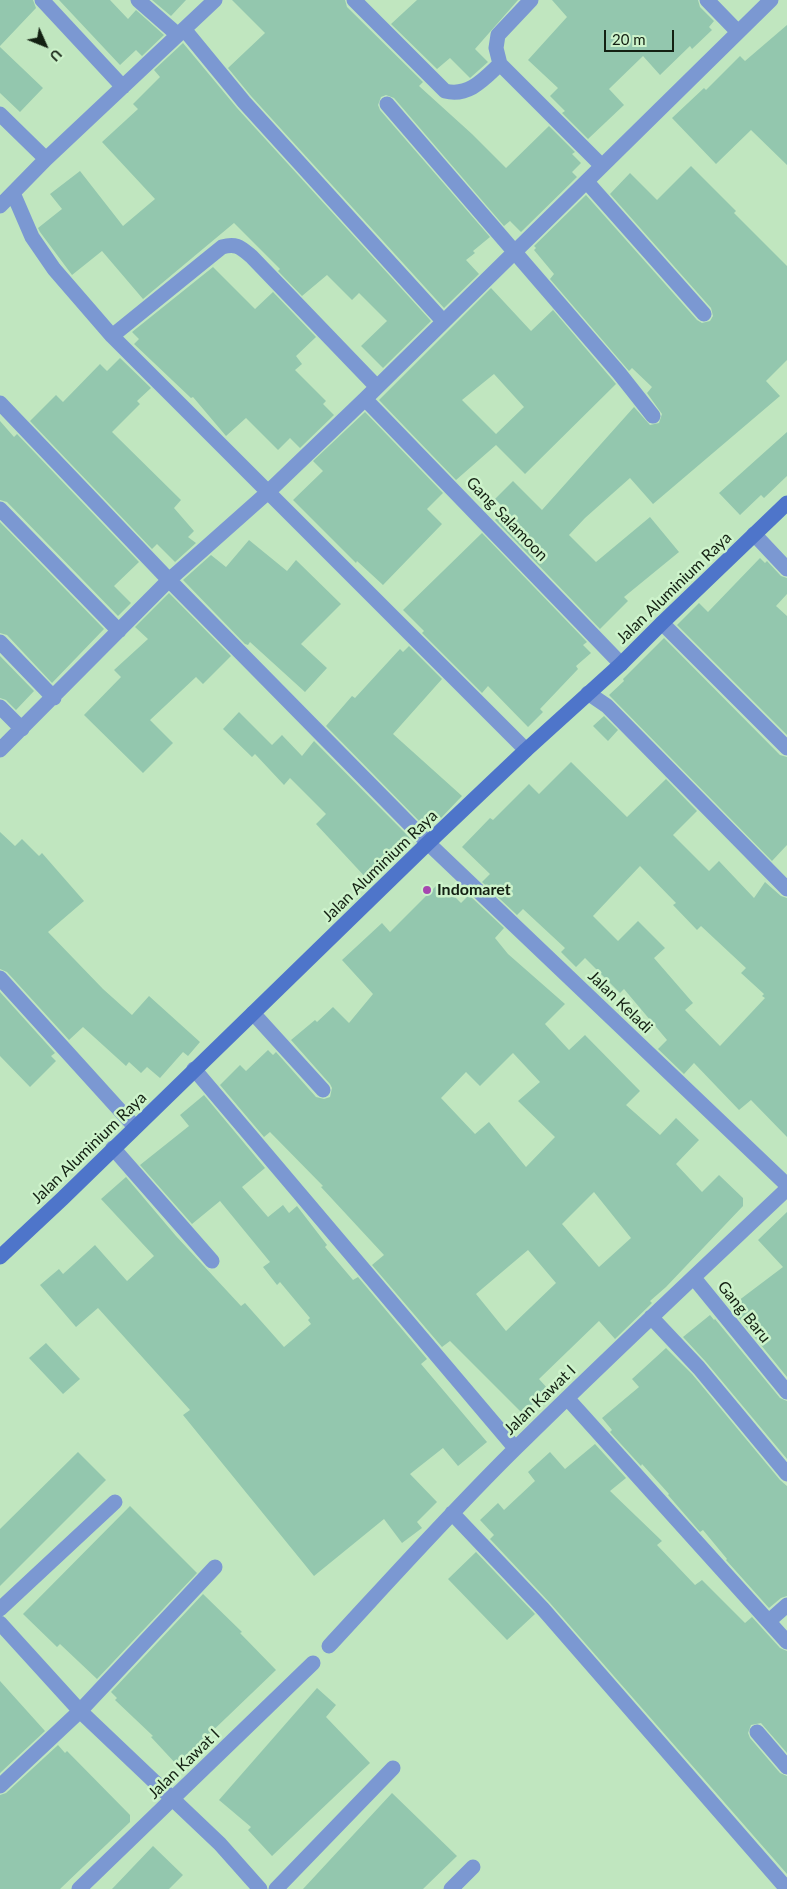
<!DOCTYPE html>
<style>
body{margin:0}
#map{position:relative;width:787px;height:1889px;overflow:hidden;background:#c0e6bf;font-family:Lato,sans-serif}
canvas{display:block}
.north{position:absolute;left:20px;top:20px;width:50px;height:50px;-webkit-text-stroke:4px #cdf3cb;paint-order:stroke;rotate:134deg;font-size:14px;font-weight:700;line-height:20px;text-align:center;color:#132012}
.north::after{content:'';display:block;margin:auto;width:18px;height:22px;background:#132012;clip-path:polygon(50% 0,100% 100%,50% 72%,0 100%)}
.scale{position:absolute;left:604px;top:30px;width:70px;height:22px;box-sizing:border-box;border:2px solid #132012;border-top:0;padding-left:6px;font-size:15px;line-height:18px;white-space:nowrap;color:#132012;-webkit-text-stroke:4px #cdf3cb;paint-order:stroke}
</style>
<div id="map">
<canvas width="787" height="1889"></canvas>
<div class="north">U</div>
<div class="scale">20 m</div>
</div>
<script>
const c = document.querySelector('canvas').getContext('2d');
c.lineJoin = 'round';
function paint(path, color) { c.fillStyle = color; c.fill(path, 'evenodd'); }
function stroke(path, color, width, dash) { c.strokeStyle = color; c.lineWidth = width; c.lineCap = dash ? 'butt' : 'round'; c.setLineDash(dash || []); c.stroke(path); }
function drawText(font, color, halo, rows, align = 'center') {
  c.font = font + ' Lato,sans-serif'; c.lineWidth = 5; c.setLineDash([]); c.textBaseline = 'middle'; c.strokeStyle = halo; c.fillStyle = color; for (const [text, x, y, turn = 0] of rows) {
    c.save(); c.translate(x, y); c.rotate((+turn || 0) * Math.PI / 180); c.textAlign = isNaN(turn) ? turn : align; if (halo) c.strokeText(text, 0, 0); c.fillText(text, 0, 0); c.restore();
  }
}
paint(new Path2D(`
 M 0,0 L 33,0 L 36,8 L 0,46 Z
 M 59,0 L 110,0 L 128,19 L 136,10 L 164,35 L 142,56 L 136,50 L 120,65 Z
 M 152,0 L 186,0 L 171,16 Z
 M 232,0 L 345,0 L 347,7 L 423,82 L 419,86 L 472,134 L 506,168 L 549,126 L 575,152 L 572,154 L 581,163 L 572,172 L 577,177 L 521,232 L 510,221 L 504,226 L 394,98 L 386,95 L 381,97 L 378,105 L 380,110 L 490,237 L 473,251 L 475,253 L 466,260 L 479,274 L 444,308 L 251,96 L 228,68 L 265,33 Z
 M 417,0 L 518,0 L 475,49 L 488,62 L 470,78 L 450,58 L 437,69 L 391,24 Z
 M 552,0 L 698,0 L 700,7 L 714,21 L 709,27 L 712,30 L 692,49 L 690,46 L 660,75 L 643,56 L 609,89 L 624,105 L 588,139 L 562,113 L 565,111 L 550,96 L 558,88 L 528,60 L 567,17 Z
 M 787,25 L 787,165 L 751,130 L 716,164 L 672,118 L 704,88 L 706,90 L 740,56 L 745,61 Z
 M 183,43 L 237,108 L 431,321 L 383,368 L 361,346 L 387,321 L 359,293 L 352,300 L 327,275 L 302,296 L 278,271 L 280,269 L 234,223 L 143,299 L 102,251 L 72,275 L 40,232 L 38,228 L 62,209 L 50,194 L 80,171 L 123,226 L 155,199 L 102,142 L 138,109 L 133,104 L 160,77 L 154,70 Z
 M 0,47 L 43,88 L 20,112 L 0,93 Z
 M 691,166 L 736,211 L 734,213 L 787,266 L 787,360 L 766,381 L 780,396 L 653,504 L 630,478 L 585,518 L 569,535 L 596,562 L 650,517 L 679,552 L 624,597 L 628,601 L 600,629 L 495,520 L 505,509 L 495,499 L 513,481 L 542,510 L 634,407 L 650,425 L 659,423 L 662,414 L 647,393 L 652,387 L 632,368 L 629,371 L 550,279 L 554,274 L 534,250 L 536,248 L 534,246 L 586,195 L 697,320 L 702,323 L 710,321 L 713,316 L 711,308 L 610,194 L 630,173 L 657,200 Z
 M 213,267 L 255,309 L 273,292 L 316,337 L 296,356 L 302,364 L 295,370 L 326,401 L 323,404 L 334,415 L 300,448 L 290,438 L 278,450 L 246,418 L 226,436 L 193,397 L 191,398 L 134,344 L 139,339 L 132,332 Z
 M 491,288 L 531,331 L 553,310 L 616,384 L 525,474 L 496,445 L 456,480 L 379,400 ZM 494,374 L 524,407 L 496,434 L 462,400 Z
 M 120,358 L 151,388 L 137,401 L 140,404 L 112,432 L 181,500 L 174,508 L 194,531 L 188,537 L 196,543 L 175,562 L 157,544 L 152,549 L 30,421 L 56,395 L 63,402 L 100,364 L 107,371 Z
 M 365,412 L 443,493 L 427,509 L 442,524 L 383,585 L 357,561 L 356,563 L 293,500 L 323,471 L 313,461 Z
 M 0,421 L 14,437 L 17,434 L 139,562 L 114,586 L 131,603 L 118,616 L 7,502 L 0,500 Z
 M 787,432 L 787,476 L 764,498 L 761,495 L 740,515 L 719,493 Z
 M 0,522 L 104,629 L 52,683 L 7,635 L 0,633 Z
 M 482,533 L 587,642 L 583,645 L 591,653 L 576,666 L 578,669 L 540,709 L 543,712 L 528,727 L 488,686 L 482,693 L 422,633 L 424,631 L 403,610 Z
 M 249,540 L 287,571 L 296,560 L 341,604 L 301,644 L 327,668 L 305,692 L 250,642 L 248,645 L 245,644 L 183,580 L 211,555 L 226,567 Z
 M 760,558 L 765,563 L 767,561 L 781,576 L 787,578 L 787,594 L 776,606 L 787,616 L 787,735 L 677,625 L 699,603 L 708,612 Z
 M 169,593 L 231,656 L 203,684 L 196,677 L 150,720 L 173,743 L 143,773 L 84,715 L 121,677 L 114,670 L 148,639 L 135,627 Z
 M 664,638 L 780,755 L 787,757 L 787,845 L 772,861 L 609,695 L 624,681 L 623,679 Z
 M 409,646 L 442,679 L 393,734 L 462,796 L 441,818 L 434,812 L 423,825 L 326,726 L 352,696 L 355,698 L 400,649 L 403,652 Z
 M 0,656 L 34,691 L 16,710 L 6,700 L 0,698 Z
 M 239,712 L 272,745 L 282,735 L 302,756 L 314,741 L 410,838 L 368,880 L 316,824 L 326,814 L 290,778 L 284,785 L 255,754 L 252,757 L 223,729 Z
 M 604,716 L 618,730 L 608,741 L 593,726 Z
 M 571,762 L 627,817 L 666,779 L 697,811 L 673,835 L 709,871 L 719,861 L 754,898 L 765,882 L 781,896 L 787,898 L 787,1137 L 751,1100 L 739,1110 L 694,1063 L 684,1074 L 658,1049 L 667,1040 L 624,989 L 620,993 L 585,958 L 576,967 L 561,952 L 565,948 L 523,909 L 517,915 L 482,882 L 490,874 L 462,847 L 490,818 L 493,820 L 529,784 L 539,794 ZM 640,866 L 676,903 L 673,905 L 697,930 L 701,926 L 746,968 L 741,973 L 764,994 L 762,996 L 765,998 L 720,1046 L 685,1010 L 693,1003 L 654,958 L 665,948 L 638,921 L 618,941 L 593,916 Z
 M 0,832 L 15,846 L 22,839 L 39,856 L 42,853 L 84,901 L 48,932 L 103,989 L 132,1015 L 149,996 L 200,1042 L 188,1056 L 183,1052 L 160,1078 L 147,1067 L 141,1073 L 129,1062 L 126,1066 L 83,1027 L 69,1040 L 7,972 L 0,969 Z
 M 440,882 L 461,903 L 469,895 L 504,928 L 495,938 L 508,954 L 565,1004 L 545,1024 L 569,1050 L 585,1035 L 640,1091 L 626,1105 L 660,1135 L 676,1118 L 699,1140 L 676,1164 L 702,1192 L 719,1175 L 743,1198 L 743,1206 L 666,1287 L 650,1301 L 652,1303 L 615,1339 L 599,1321 L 539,1379 L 548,1389 L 523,1414 L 450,1341 L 442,1347 L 372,1265 L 384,1255 L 321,1187 L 323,1186 L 270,1132 L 264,1137 L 220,1085 L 240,1065 L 246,1071 L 268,1050 L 273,1055 L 276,1052 L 316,1097 L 324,1099 L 330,1097 L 332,1088 L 330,1084 L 291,1040 L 315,1020 L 317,1022 L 333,1007 L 349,1023 L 373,994 L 342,960 L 382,923 L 390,932 ZM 513,1053 L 540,1082 L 518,1101 L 555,1137 L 526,1167 L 489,1122 L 475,1134 L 441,1098 L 466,1072 L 480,1086 ZM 594,1192 L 631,1238 L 599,1267 L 562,1224 ZM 528,1250 L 556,1283 L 506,1331 L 476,1294 Z
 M 0,992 L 55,1053 L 51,1056 L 56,1061 L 30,1087 L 0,1056 Z
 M 204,1095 L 265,1168 L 242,1187 L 268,1217 L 283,1205 L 289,1213 L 297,1206 L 327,1245 L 325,1247 L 353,1280 L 358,1277 L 427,1359 L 421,1364 L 487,1442 L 458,1466 L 443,1448 L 410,1474 L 437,1502 L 417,1522 L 422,1528 L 402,1543 L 384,1519 L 314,1576 L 183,1415 L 190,1410 L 98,1308 L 76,1327 L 40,1285 L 59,1269 L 63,1274 L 95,1245 L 127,1281 L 154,1256 L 101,1199 L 126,1177 L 176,1236 L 241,1306 L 245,1303 L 284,1347 L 311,1324 L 308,1320 L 310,1318 L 280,1282 L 277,1285 L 263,1267 L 270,1262 L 220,1201 L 192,1224 L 140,1165 L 189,1126 L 180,1115 Z
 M 787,1212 L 787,1377 L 730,1307 L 783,1267 L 758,1240 Z
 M 710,1315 L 714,1320 L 715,1319 L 780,1398 L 787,1401 L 787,1459 L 706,1362 L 683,1337 Z
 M 46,1343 L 80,1379 L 63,1394 L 29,1358 Z
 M 666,1348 L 692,1374 L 780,1480 L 787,1486 L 787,1596 L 781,1598 L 769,1608 L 726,1560 L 727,1559 L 703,1530 L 700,1532 L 668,1495 L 669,1494 L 642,1464 L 641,1466 L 610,1432 L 612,1430 L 602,1418 L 639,1387 L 632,1379 Z
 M 595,1444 L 626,1478 L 610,1491 L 662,1541 L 657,1545 L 695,1585 L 702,1580 L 745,1623 L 752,1617 L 780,1648 L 787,1651 L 787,1753 L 761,1723 L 751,1725 L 748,1733 L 750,1738 L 780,1773 L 787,1776 L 787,1874 L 550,1603 L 490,1539 L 494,1535 L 480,1520 L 498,1503 L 504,1510 L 535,1481 L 528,1472 L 550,1452 L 565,1469 Z
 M 78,1452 L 106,1480 L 0,1586 L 0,1529 Z
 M 130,1506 L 197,1573 L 97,1679 L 60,1644 L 57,1647 L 23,1614 Z
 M 476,1552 L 535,1614 L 507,1640 L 448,1579 Z
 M 203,1594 L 242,1632 L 240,1633 L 276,1670 L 177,1765 L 151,1737 L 153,1736 L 115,1700 L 117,1698 L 111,1692 Z
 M 0,1681 L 45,1731 L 0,1773 Z
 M 317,1688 L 336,1705 L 326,1717 L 370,1763 L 272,1856 L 248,1830 L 251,1827 L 219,1800 Z
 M 58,1745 L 65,1753 L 67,1751 L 130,1815 L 130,1822 L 60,1889 L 0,1889 L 0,1795 L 6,1793 Z
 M 392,1793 L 457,1856 L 423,1889 L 303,1889 Z
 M 153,1846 L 183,1875 L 169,1889 L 112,1889 Z`), '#93c7ae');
stroke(new Path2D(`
 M 42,0 L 123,87
 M 138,0 L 178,35
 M 354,0 L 445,91 C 469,97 484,79 500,64
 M 531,0 L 498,35 L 496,48 L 500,64 L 602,166
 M 707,0 L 738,32
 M 184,29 L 244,102 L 443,321
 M 387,104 L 619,373 L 653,416
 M 0,114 L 46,159
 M 587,182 L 704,314
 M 13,193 L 32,237 L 54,269 L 112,336 L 526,750
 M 0,206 L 46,159 L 215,0
 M 112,336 L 222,247 C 236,243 240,247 251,256 L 377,387
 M 365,399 L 621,664
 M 0,403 L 169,580 L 428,843 L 787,1185
 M 0,509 L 119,631
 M 754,534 L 787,569
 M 662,623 L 787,748
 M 0,642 L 54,698
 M 588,693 L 607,706 L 787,889
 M 0,707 L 22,729
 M 0,750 L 169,580 L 267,493 L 365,399 L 771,0
 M 0,978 L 135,1127
 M 253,1013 L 323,1090
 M 194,1069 L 515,1448
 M 113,1148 L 212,1261
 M 694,1278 L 787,1392
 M 651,1317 L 699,1368 L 787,1474
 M 567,1398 L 787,1642
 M 452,1513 L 543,1609 L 787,1889
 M 0,1609 L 115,1502
 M 769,1621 L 787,1605
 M 0,1623 L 80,1711 L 220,1844 L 260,1889
 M 329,1646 C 391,1579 452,1511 516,1448 C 605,1360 696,1275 787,1189
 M 757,1732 L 787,1767
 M 0,1786 L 80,1711 L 215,1567
 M 79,1889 L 313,1663
 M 276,1889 L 393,1768
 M 451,1889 L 473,1867`), '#7b98d2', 15);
stroke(new Path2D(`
 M 0,1257 L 62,1199 L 428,843 L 526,750 L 621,664 L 662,623 L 787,503`), '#4e75ca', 15);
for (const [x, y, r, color] of [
 [427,890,5,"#a647b0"]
]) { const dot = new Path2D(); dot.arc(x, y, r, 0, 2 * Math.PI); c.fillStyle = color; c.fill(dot); stroke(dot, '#cdf3cb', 2); }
drawText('16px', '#132012', '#cdf3cb', [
 ["Gang Salamoon",507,519,46],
 ["Jalan Aluminium Raya",674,588,-44],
 ["Jalan Aluminium Raya",380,866,-44],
 ["Jalan Keladi",620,1002,44],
 ["Jalan Aluminium Raya",89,1148,-44],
 ["Gang Baru",744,1312,51],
 ["Jalan Kawat I",540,1400,-44],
 ["Jalan Kawat I",184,1764,-44]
]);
drawText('bold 16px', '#132012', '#cdf3cb', [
 ["Indomaret",437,890]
], 'left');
</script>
